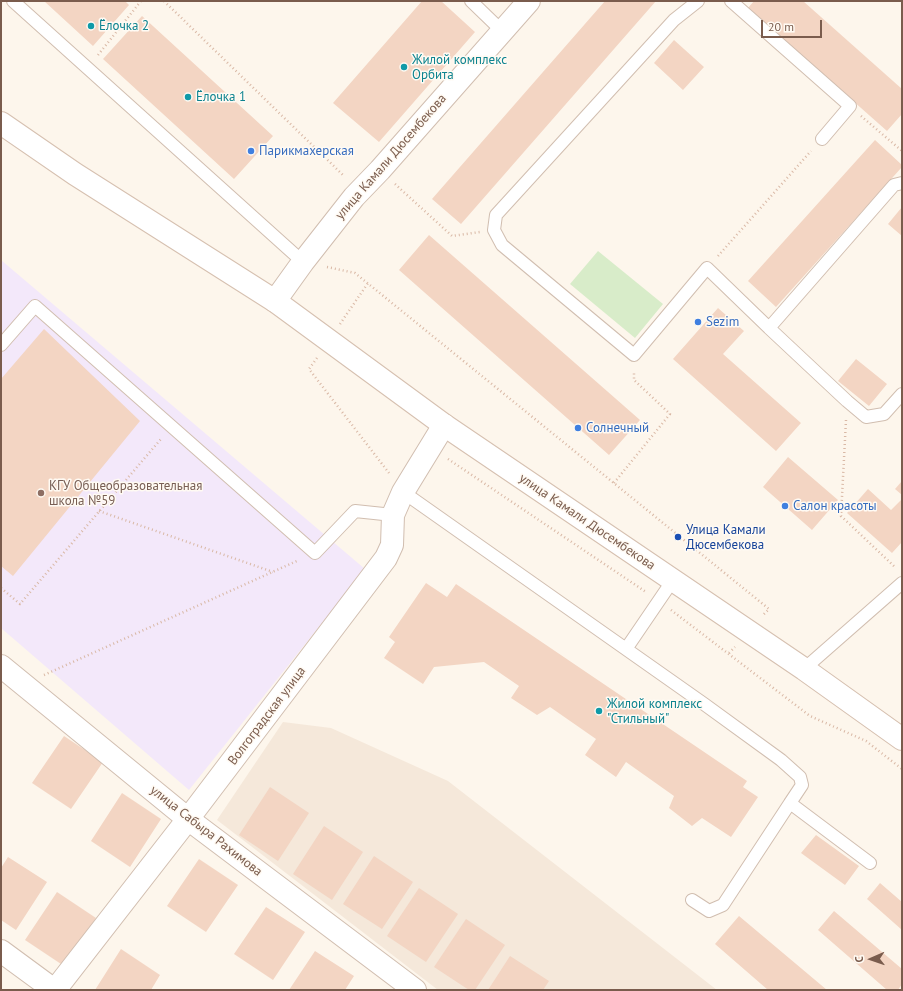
<!DOCTYPE html>
<meta charset="utf-8">
<style>
body{margin:0}
#map{position:relative;width:903px;height:991px;overflow:hidden;background:#fdf6ec;font-family:"PT Sans",sans-serif}
canvas{display:block}
.frame{position:absolute;inset:0;border:2px solid #7a5c4d;pointer-events:none}
.north{position:absolute;left:851px;top:939px;width:40px;height:40px;-webkit-text-stroke:3px #fffaf3;paint-order:stroke;rotate:268deg;font-size:11px;font-weight:700;line-height:16px;text-align:center;color:#7a5c4d}
.north::after{content:'';display:block;margin:auto;width:14px;height:18px;background:#7a5c4d;clip-path:polygon(50% 0,100% 100%,50% 72%,0 100%)}
.scale{position:absolute;left:761px;top:20px;width:61px;height:18px;box-sizing:border-box;border:2px solid #7a5c4d;border-top:0;padding-left:5px;font-size:12px;line-height:14px;white-space:nowrap;color:#7a5c4d;-webkit-text-stroke:3px #fffaf3;paint-order:stroke}
</style>
<div id="map">
<canvas width="903" height="991"></canvas>
<div class="frame"></div>
<div class="north">С</div>
<div class="scale">20 m</div>
</div>
<script>
const c = document.querySelector('canvas').getContext('2d');
c.lineJoin = 'round';
function paint(path, color) { c.fillStyle = color; c.fill(path, 'evenodd'); }
function stroke(path, color, width, dash) { c.strokeStyle = color; c.lineWidth = width; c.lineCap = dash ? 'butt' : 'round'; c.setLineDash(dash || []); c.stroke(path); }
function drawText(font, color, halo, rows, align = 'center') {
  c.font = font + ' "PT Sans",sans-serif'; c.lineWidth = 3; c.setLineDash([]); c.textBaseline = 'middle'; c.strokeStyle = halo; c.fillStyle = color; for (const [text, x, y, turn = 0] of rows) {
    c.save(); c.translate(x, y); c.rotate((+turn || 0) * Math.PI / 180); c.textAlign = isNaN(turn) ? turn : align; if (halo) c.strokeText(text, 0, 0); c.fillText(text, 0, 0); c.restore();
  }
}
paint(new Path2D(`
 M 283,722 L 331,728 L 448,781 L 717,990 L 438,990 L 217,820 Z`), '#f5e8da');
paint(new Path2D(`
 M 1,260 L 365,569 L 189,790 L 1,628 Z`), '#f3e8fa');
paint(new Path2D(`
 M 598,251 L 663,304 L 635,338 L 570,284 Z`), '#d8ecc9');
paint(new Path2D(`
 M 44,1 L 125,1 L 129,5 L 93,46 Z
 M 422,1 L 441,1 L 475,32 L 379,142 L 333,103 Z
 M 605,1 L 656,1 L 461,224 L 432,199 Z
 M 754,1 L 803,1 L 902,89 L 902,114 L 887,131 L 748,8 Z
 M 142,16 L 273,136 L 234,179 L 103,59 Z
 M 674,40 L 704,67 L 683,90 L 654,63 Z
 M 875,140 L 902,165 L 902,167 L 776,307 L 748,281 Z
 M 902,207 L 902,236 L 888,224 Z
 M 429,235 L 640,420 L 609,455 L 399,270 Z
 M 718,308 L 744,331 L 723,354 L 801,423 L 776,451 L 673,359 Z
 M 44,329 L 140,421 L 13,576 L 1,566 L 1,379 Z
 M 856,359 L 887,384 L 869,406 L 838,381 Z
 M 788,457 L 838,500 L 812,530 L 763,487 Z
 M 902,481 L 902,495 L 895,489 Z
 M 868,489 L 891,510 L 902,499 L 902,542 L 892,553 L 847,513 Z
 M 426,583 L 447,597 L 456,584 L 747,781 L 743,787 L 758,797 L 731,837 L 702,818 L 692,826 L 669,808 L 674,796 L 626,762 L 616,777 L 585,755 L 596,739 L 550,707 L 537,715 L 511,698 L 519,686 L 484,662 L 434,667 L 423,684 L 384,658 L 395,642 L 389,637 Z
 M 64,736 L 103,762 L 71,809 L 32,783 Z
 M 270,787 L 309,813 L 278,861 L 239,835 Z
 M 122,793 L 161,819 L 130,867 L 91,841 Z
 M 324,826 L 363,852 L 332,900 L 293,874 Z
 M 816,835 L 859,866 L 845,885 L 801,853 Z
 M 374,856 L 413,882 L 382,929 L 343,904 Z
 M 8,857 L 47,882 L 16,930 L 1,920 L 1,868 Z
 M 199,859 L 238,885 L 206,932 L 167,906 Z
 M 880,883 L 902,902 L 902,930 L 867,899 Z
 M 419,888 L 458,914 L 426,962 L 387,936 Z
 M 57,892 L 96,918 L 64,966 L 25,940 Z
 M 266,907 L 305,932 L 273,980 L 234,954 Z
 M 834,911 L 902,969 L 902,984 L 898,990 L 887,990 L 818,930 Z
 M 739,916 L 827,990 L 768,990 L 715,944 Z
 M 466,919 L 505,945 L 475,990 L 469,990 L 434,967 Z
 M 121,949 L 160,975 L 151,990 L 95,990 Z
 M 315,951 L 354,976 L 345,990 L 289,990 Z
 M 510,956 L 549,981 L 543,990 L 488,990 Z`), '#f3d5c3');
const service = new Path2D(`
 M 13,1 L 303,262
 M 471,1 L 502,31
 M 698,1 L 674,20 L 496,215 L 494,230 L 502,245 L 634,355 L 707,268 L 769,328
 M 731,1 L 850,106 L 822,139
 M 902,183 L 894,185 L 769,328 L 847,401 L 866,417 L 884,414 L 902,394
 M 1,345 L 35,306 L 315,553 L 355,511 L 393,515
 M 403,492 L 704,704 L 781,760 L 800,777 L 802,785 L 790,803 L 870,863
 M 626,649 L 673,580
 M 804,669 L 902,583
 M 692,900 L 709,911 L 723,905 L 790,803`);
const minor = new Path2D(`
 M 1,666 L 188,819 L 415,990
 M 55,990 L 188,819 L 386,558 L 392,545 L 393,515 L 403,492 L 444,425`);
const tertiary = new Path2D(`
 M 275,301 L 303,262 L 354,197 L 380,170 L 529,1
 M 1,951 L 54,990`);
const secondary = new Path2D(`
 M 1,123 L 75,174 L 275,301 L 444,425 L 804,669 L 902,739`);
stroke(service, '#d1beb0', 14);
stroke(minor, '#d1beb0', 24);
stroke(tertiary, '#d1beb0', 24);
stroke(secondary, '#d6c0b0', 24);
stroke(new Path2D(`
 M 164,1 L 344,176
 M 98,55 L 141,1
 M 861,116 L 902,151
 M 395,184 L 452,236 L 480,232
 M 718,256 L 811,151
 M 327,267 L 355,273 L 769,609 L 763,615
 M 340,324 L 368,283
 M 317,358 L 309,369 L 389,473
 M 846,420 L 841,516 L 896,568
 M 448,459 L 646,592
 M 614,483 L 670,414 L 634,380 L 634,371
 M 99,511 L 273,572
 M 1,588 L 20,604 L 161,439
 M 671,610 L 810,716 L 866,741 L 902,769
 M 729,653 L 735,647
 M 44,675 L 299,560`), '#d9b8a5', 2.5, [1, 3]);
stroke(service, '#fff', 12);
stroke(minor, '#fff', 22);
stroke(tertiary, '#fff', 22);
stroke(secondary, '#fff', 22);
for (const [x, y, r, color] of [
 [91,26,4,"#0f9aa8"],
 [404,67,4,"#0f9aa8"],
 [188,97,4,"#0f9aa8"],
 [251,151,4,"#3f7fe0"],
 [698,322,4,"#3f7fe0"],
 [578,428,4,"#3f7fe0"],
 [41,493,4,"#8d6e63"],
 [785,506,4,"#3f7fe0"],
 [678,537,4,"#1a4fb4"],
 [599,711,4,"#0f9aa8"]
]) { const dot = new Path2D(); dot.arc(x, y, r, 0, 2 * Math.PI); c.fillStyle = color; c.fill(dot); stroke(dot, '#fffaf3', 1.5); }
drawText('13px', '#0d838f', '#fffaf3', [
 ["Ёлочка 2",99,26],
 ["Жилой комплекс",412,60],
 ["Орбита",412,75],
 ["Ёлочка 1",196,97],
 ["Жилой комплекс",607,704],
 ["\"Стильный\"",607,719]
], 'left');
drawText('13px', '#366cbe', '#fffaf3', [
 ["Парикмахерская",259,151],
 ["Sezim",706,322],
 ["Солнечный",586,428],
 ["Салон красоты",793,506]
], 'left');
drawText('13px', '#7a5c4d', '#fffaf3', [
 ["улица Камали Дюсембекова",391,157,-49],
 ["улица Камали Дюсембекова",587,522,34],
 ["Волгоградская улица",267,716,-53],
 ["улица Сабыра Рахимова",206,831,38]
]);
drawText('13px', '#785e54', '#fffaf3', [
 ["КГУ Общеобразовательная",49,486],
 ["школа №59",49,501]
], 'left');
drawText('13px', '#164399', '#fffaf3', [
 ["Улица Камали",686,530],
 ["Дюсембекова",686,545]
], 'left');
</script>
